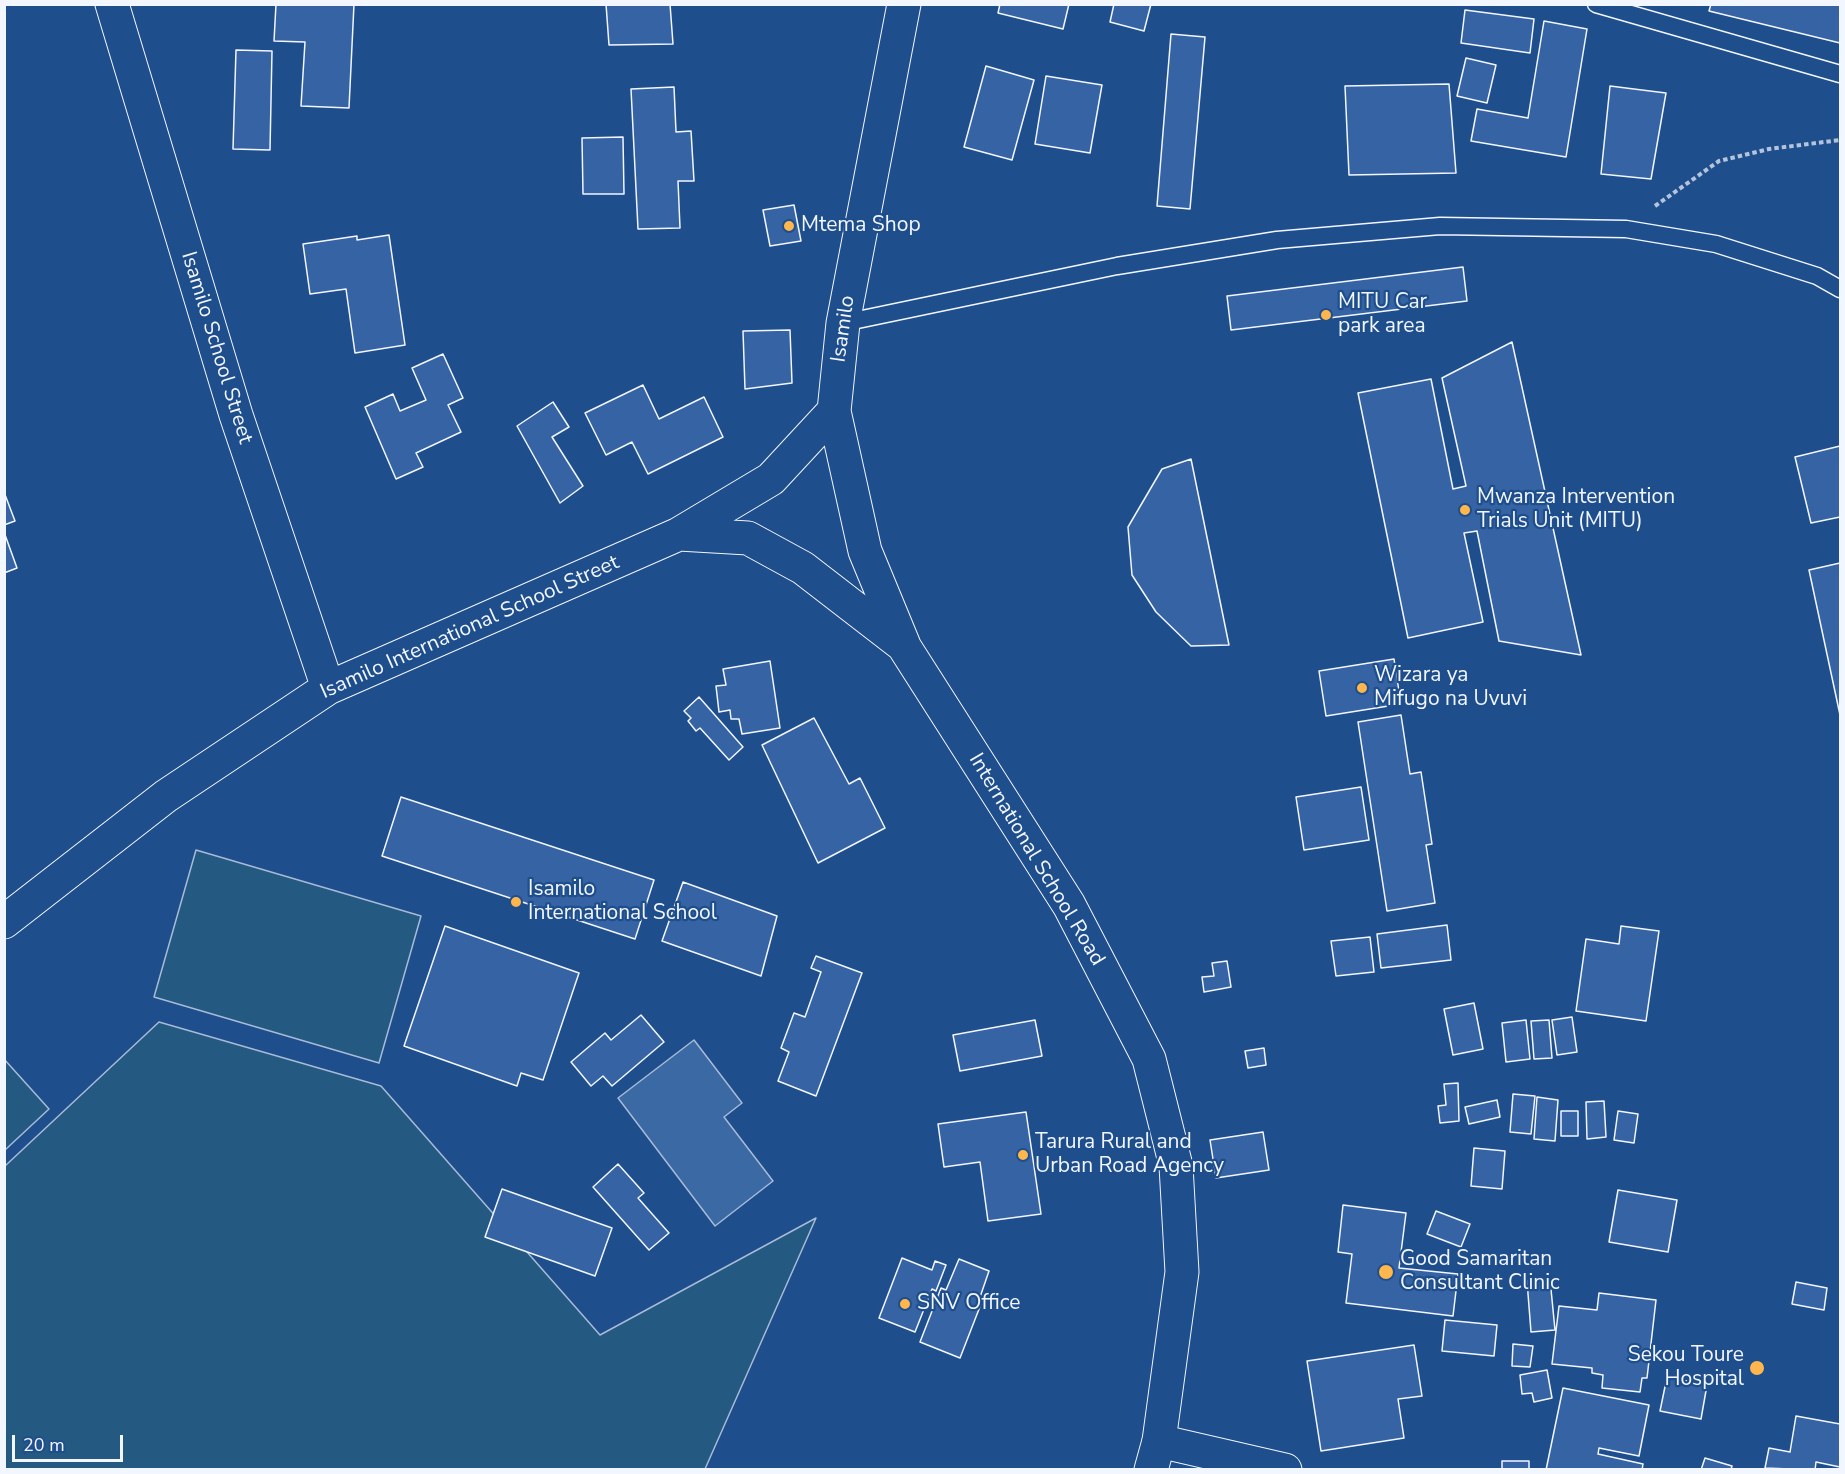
<!DOCTYPE html>
<style>
body{margin:0}
#map{position:relative;width:1845px;height:1474px;overflow:hidden;background:#1f4e8c;font-family:"Nunito Sans",sans-serif}
canvas{display:block}
.frame{position:absolute;inset:0;border:6px solid #f2f6ff;pointer-events:none}
.scale{position:absolute;left:12px;top:1435px;width:111px;height:27px;box-sizing:border-box;border:3px solid #f2f6ff;border-top:0;padding-left:8px;font-size:18px;line-height:21px;white-space:nowrap;color:#f2f6ff;-webkit-text-stroke:4px #1f4e8c;paint-order:stroke}
</style>
<div id="map">
<canvas width="1845" height="1474"></canvas>
<div class="frame"></div>
<div class="scale">20 m</div>
</div>
<script>
const c = document.querySelector('canvas').getContext('2d');
c.lineJoin = 'round';
function paint(path, color) { c.fillStyle = color; c.fill(path, 'evenodd'); }
function stroke(path, color, width, dash) { c.strokeStyle = color; c.lineWidth = width; c.lineCap = dash ? 'butt' : 'round'; c.setLineDash(dash || []); c.stroke(path); }
function drawText(font, color, halo, rows, align = 'center') {
  c.font = font + ' "Nunito Sans",sans-serif'; c.lineWidth = 4.5; c.setLineDash([]); c.textBaseline = 'middle'; c.strokeStyle = halo; c.fillStyle = color; for (const [text, x, y, turn = 0] of rows) {
    c.save(); c.translate(x, y); c.rotate((+turn || 0) * Math.PI / 180); c.textAlign = isNaN(turn) ? turn : align; if (halo) c.strokeText(text, 0, 0); c.fillText(text, 0, 0); c.restore();
  }
}
const green = new Path2D(`
 M 196,850 L 421,916 L 379,1063 L 154,997 Z
 M 159,1022 L 381,1086 L 600,1335 L 816,1218 L 705,1469 L 5,1470 L 5,1166 Z
 M 4,1059 L 49,1109 L 5,1150 L 4,1150 Z`);
paint(green, '#245a82');
stroke(green, '#a8bbd7', 1.5);
const water = new Path2D(`
 M 694,1040 L 742,1103 L 724,1117 L 773,1181 L 715,1226 L 618,1098 Z`);
paint(water, '#3b69a3');
stroke(water, '#a8bbd7', 1.5);
const building = new Path2D(`
 M 276,4 L 354,4 L 349,108 L 301,106 L 305,42 L 274,41 Z
 M 606,4 L 670,4 L 673,44 L 609,45 Z
 M 1000,4 L 1069,4 L 1063,29 L 998,13 Z
 M 1114,4 L 1151,4 L 1144,31 L 1110,22 Z
 M 1711,4 L 1840,4 L 1840,43 L 1709,11 Z
 M 1465,10 L 1534,19 L 1530,53 L 1461,43 Z
 M 1544,21 L 1587,29 L 1566,157 L 1471,141 L 1477,109 L 1528,118 Z
 M 1171,34 L 1205,37 L 1190,209 L 1157,206 Z
 M 236,50 L 272,51 L 270,150 L 233,149 Z
 M 1466,58 L 1496,65 L 1487,103 L 1457,96 Z
 M 986,66 L 1034,80 L 1012,160 L 964,147 Z
 M 1046,76 L 1102,85 L 1090,153 L 1035,144 Z
 M 1449,84 L 1456,173 L 1349,175 L 1345,86 Z
 M 1610,86 L 1666,93 L 1651,179 L 1601,174 Z
 M 674,87 L 676,132 L 691,131 L 694,181 L 678,181 L 680,228 L 638,229 L 631,89 Z
 M 623,137 L 624,194 L 583,194 L 582,138 Z
 M 794,205 L 801,241 L 770,246 L 763,210 Z
 M 389,235 L 405,345 L 355,353 L 346,289 L 310,294 L 303,244 L 357,236 L 357,240 Z
 M 1463,267 L 1467,301 L 1231,330 L 1227,296 Z
 M 790,330 L 792,383 L 745,389 L 743,331 Z
 M 1512,342 L 1581,655 L 1499,641 L 1477,531 L 1464,533 L 1483,622 L 1408,638 L 1358,393 L 1431,379 L 1453,489 L 1466,486 L 1442,378 Z
 M 443,354 L 463,398 L 448,405 L 461,432 L 416,453 L 423,467 L 396,479 L 365,407 L 393,394 L 400,411 L 426,400 L 412,368 Z
 M 643,385 L 659,419 L 704,397 L 723,437 L 648,474 L 632,442 L 606,455 L 585,413 Z
 M 553,402 L 569,427 L 552,437 L 583,486 L 560,503 L 517,426 Z
 M 1840,446 L 1840,517 L 1811,523 L 1795,457 Z
 M 1191,459 L 1229,645 L 1191,646 L 1156,612 L 1132,575 L 1128,527 L 1162,469 Z
 M 4,492 L 15,521 L 4,525 Z
 M 4,532 L 17,568 L 4,573 Z
 M 1840,563 L 1840,715 L 1809,570 Z
 M 1394,659 L 1401,704 L 1326,716 L 1319,671 Z
 M 770,661 L 780,728 L 742,734 L 739,719 L 731,719 L 730,710 L 719,712 L 716,686 L 726,685 L 723,669 Z
 M 699,697 L 743,747 L 729,760 L 700,728 L 696,731 L 688,721 L 691,718 L 684,711 Z
 M 1401,715 L 1410,774 L 1421,772 L 1432,844 L 1426,845 L 1435,903 L 1387,911 L 1358,722 Z
 M 814,718 L 849,784 L 860,778 L 885,828 L 818,863 L 762,745 Z
 M 1361,787 L 1369,840 L 1304,850 L 1296,797 Z
 M 401,797 L 654,880 L 635,939 L 382,856 Z
 M 683,882 L 777,916 L 761,976 L 662,941 Z
 M 1447,925 L 1451,960 L 1381,968 L 1377,934 Z
 M 445,926 L 579,973 L 543,1080 L 521,1073 L 517,1086 L 404,1046 Z
 M 1621,926 L 1659,931 L 1646,1021 L 1576,1011 L 1586,939 L 1619,944 Z
 M 1370,937 L 1374,972 L 1336,976 L 1331,941 Z
 M 816,956 L 862,973 L 816,1096 L 778,1081 L 789,1052 L 781,1048 L 794,1013 L 805,1017 L 821,972 L 811,968 Z
 M 1227,961 L 1231,987 L 1204,992 L 1202,977 L 1214,976 L 1212,963 Z
 M 1474,1003 L 1483,1049 L 1453,1055 L 1444,1009 Z
 M 641,1015 L 664,1042 L 612,1086 L 603,1076 L 591,1086 L 571,1062 L 605,1033 L 611,1040 Z
 M 1572,1017 L 1577,1052 L 1557,1055 L 1552,1020 Z
 M 1035,1020 L 1042,1056 L 960,1071 L 953,1035 Z
 M 1526,1020 L 1530,1059 L 1506,1062 L 1502,1023 Z
 M 1549,1020 L 1552,1058 L 1534,1059 L 1531,1021 Z
 M 1264,1048 L 1266,1065 L 1248,1068 L 1245,1051 Z
 M 1458,1083 L 1459,1121 L 1440,1123 L 1438,1106 L 1446,1105 L 1444,1084 Z
 M 1513,1094 L 1535,1096 L 1531,1134 L 1510,1132 Z
 M 1537,1097 L 1558,1100 L 1555,1141 L 1534,1139 Z
 M 1497,1100 L 1500,1117 L 1469,1124 L 1465,1107 Z
 M 1604,1101 L 1606,1137 L 1587,1139 L 1586,1102 Z
 M 1561,1111 L 1578,1111 L 1578,1136 L 1561,1136 Z
 M 1618,1111 L 1638,1114 L 1634,1143 L 1614,1140 Z
 M 1026,1112 L 1041,1214 L 988,1221 L 980,1162 L 944,1167 L 938,1124 Z
 M 1263,1132 L 1269,1170 L 1216,1178 L 1210,1140 Z
 M 1474,1148 L 1505,1151 L 1502,1189 L 1471,1186 Z
 M 618,1164 L 644,1193 L 638,1198 L 669,1233 L 649,1250 L 593,1187 Z
 M 502,1189 L 612,1228 L 595,1276 L 485,1237 Z
 M 1618,1190 L 1677,1200 L 1668,1252 L 1609,1242 Z
 M 1343,1205 L 1406,1213 L 1399,1268 L 1458,1274 L 1453,1316 L 1346,1303 L 1352,1254 L 1338,1252 Z
 M 1436,1211 L 1470,1224 L 1461,1247 L 1427,1234 Z
 M 902,1258 L 932,1270 L 935,1261 L 946,1265 L 936,1291 L 932,1289 L 915,1332 L 879,1318 Z
 M 959,1259 L 989,1271 L 978,1303 L 981,1304 L 960,1358 L 920,1342 L 941,1288 L 946,1290 Z
 M 1550,1279 L 1555,1330 L 1531,1332 L 1527,1281 Z
 M 1796,1282 L 1827,1288 L 1824,1310 L 1792,1304 Z
 M 1599,1293 L 1656,1300 L 1647,1378 L 1642,1378 L 1640,1392 L 1602,1388 L 1603,1375 L 1592,1373 L 1592,1368 L 1552,1364 L 1559,1306 L 1597,1310 Z
 M 1445,1320 L 1497,1325 L 1494,1356 L 1442,1351 Z
 M 1513,1344 L 1533,1346 L 1530,1367 L 1512,1366 Z
 M 1414,1345 L 1422,1396 L 1398,1399 L 1404,1438 L 1321,1451 L 1307,1361 Z
 M 1547,1370 L 1552,1398 L 1534,1402 L 1532,1393 L 1522,1394 L 1520,1375 Z
 M 1667,1377 L 1707,1385 L 1701,1419 L 1660,1411 Z
 M 1563,1388 L 1649,1405 L 1639,1456 L 1599,1448 L 1598,1454 L 1643,1464 L 1642,1470 L 1546,1470 Z
 M 1796,1416 L 1840,1424 L 1840,1467 L 1816,1462 L 1815,1470 L 1765,1468 L 1769,1448 L 1790,1452 Z
 M 1705,1458 L 1732,1466 L 1731,1470 L 1701,1470 Z
 M 1502,1461 L 1529,1461 L 1529,1470 L 1502,1470 Z`);
paint(building, '#3563a3');
stroke(building, '#f2f6ff', 1.5);
const lane = new Path2D(`
 M 1596,4 L 1840,74
 M 843,323 L 1117,266 L 1277,240 L 1440,226 L 1626,229 L 1716,244 L 1817,276 L 1840,289`);
const street = new Path2D(`
 M 1159,1441 L 1285,1470`);
const secondary = new Path2D(`
 M 112,4 L 236,415 L 328,688
 M 904,4 L 843,323 L 834,411 L 865,551 L 905,648 L 1069,905 L 1149,1059 L 1176,1166 L 1182,1272 L 1159,1441 L 1151,1470
 M 679,534 L 771,479 L 834,411
 M 4,922 L 166,796 L 328,688 L 679,534 L 748,538 L 803,568 L 904,646`);
stroke(lane, '#f2f6ff', 19);
stroke(street, '#f2f6ff', 35);
stroke(secondary, '#f2f6ff', 35);
stroke(new Path2D(`
 M 1655,206 L 1719,161 L 1769,149 L 1840,140`), '#b3c4dc', 4, [4.5, 3]);
stroke(lane, '#1f4e8c', 16);
stroke(street, '#1f4e8c', 33);
stroke(secondary, '#1f4e8c', 33);
for (const [x, y, r, color] of [
 [789,226,6,"#ffb74d"],
 [1326,315,6,"#ffb74d"],
 [1465,510,6,"#ffb74d"],
 [1362,688,6,"#ffb74d"],
 [516,902,6,"#ffb74d"],
 [1023,1155,6,"#ffb74d"],
 [1386,1272,8,"#ffb74d"],
 [905,1304,6,"#ffb74d"],
 [1757,1368,8,"#ffb74d"]
]) { const dot = new Path2D(); dot.arc(x, y, r, 0, 2 * Math.PI); c.fillStyle = color; c.fill(dot); stroke(dot, '#1f4e8c', 2); }
drawText('21px', '#f2f6ff', '#1f4e8c', [
 ["Mtema Shop",801,226],
 ["MITU Car",1338,303],
 ["park area",1338,327],
 ["Mwanza Intervention",1477,498],
 ["Trials Unit (MITU)",1477,522],
 ["Wizara ya",1374,676],
 ["Mifugo na Uvuvi",1374,700],
 ["Isamilo",528,890],
 ["International School",528,914],
 ["Tarura Rural and",1035,1143],
 ["Urban Road Agency",1035,1167],
 ["Good Samaritan",1400,1260],
 ["Consultant Clinic",1400,1284],
 ["SNV Office",917,1304],
 ["Sekou Toure",1744,1356,"right"],
 ["Hospital",1744,1380,"right"]
], 'left');
drawText('21px', '#f2f6ff', '#1f4e8c', [
 ["Isamilo",844,329,-82],
 ["Isamilo School Street",216,348,73],
 ["Isamilo International School Street",470,628,-24],
 ["International School Road",1036,860,59]
]);
</script>
